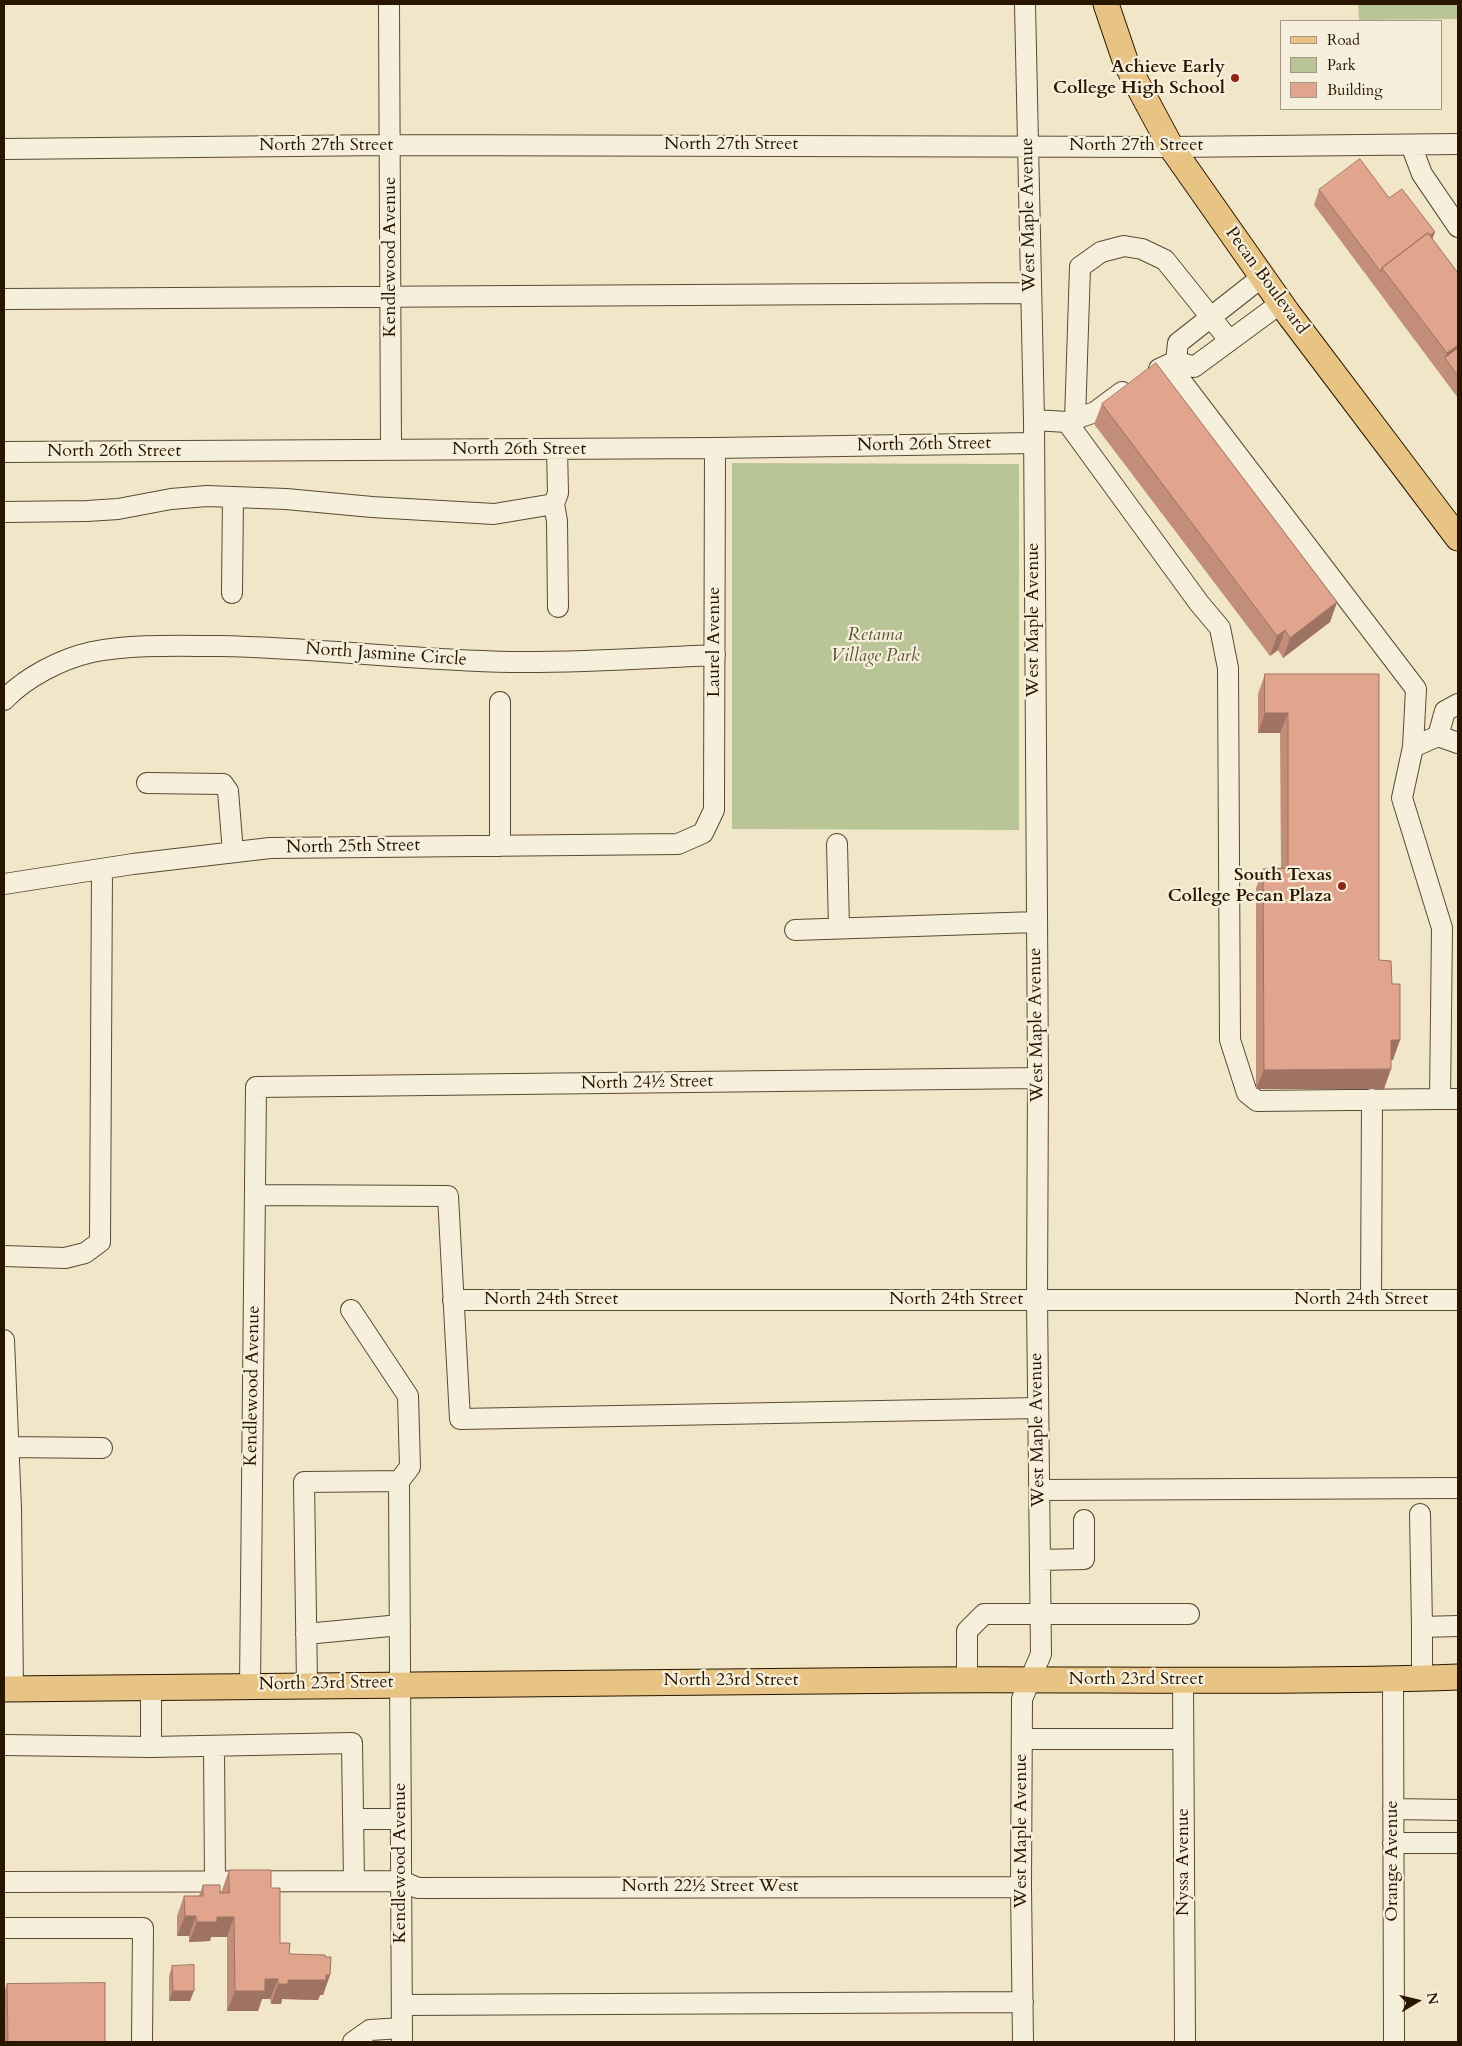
<!DOCTYPE html>
<meta charset="utf-8">
<style>
body{margin:0}
#map{position:relative;width:1462px;height:2046px;overflow:hidden;background:#f1e7c8;font-family:Cardo,serif}
canvas{display:block}
.frame{position:absolute;inset:0;border:5px solid #291601;pointer-events:none}
.legend{position:absolute;left:1280px;top:20px;width:162px;height:90px;box-sizing:border-box;background:#f6efdb;border:1px solid #a49884;margin:0;padding:6px 9px;list-style:none;font-size:15px;color:#291601}
.legend li{display:flex;align-items:center;gap:10px;height:25px}
.legend b{width:25px;border:1px solid #a49884}
.north{position:absolute;left:1392px;top:1976px;width:50px;height:50px;-webkit-text-stroke:4px #f6efdb;paint-order:stroke;rotate:81deg;font-size:14px;font-weight:700;line-height:20px;text-align:center;color:#291601}
.north::after{content:'';display:block;margin:auto;width:18px;height:22px;background:#291601;clip-path:polygon(50% 0,100% 100%,50% 72%,0 100%)}
</style>
<div id="map">
<canvas width="1462" height="2046"></canvas>
<div class="frame"></div>
<ul class="legend">
<li><b style="height:6px;background:#e8c484"></b>Road</li>
<li><b style="height:14px;background:#b9c596"></b>Park</li>
<li><b style="height:14px;background:#e1a48d"></b>Building</li>
</ul>
<div class="north">N</div>
</div>
<script>
const c = document.querySelector('canvas').getContext('2d');
c.lineJoin = 'round';
function paint(path, color) { c.fillStyle = color; c.fill(path, 'evenodd'); }
function stroke(path, color, width, dash) { c.strokeStyle = color; c.lineWidth = width; c.lineCap = dash ? 'butt' : 'round'; c.setLineDash(dash || []); c.stroke(path); }
function drawText(font, color, halo, rows, align = 'center') {
  c.font = font + ' Cardo,serif'; c.lineWidth = 4.5; c.setLineDash([]); c.textBaseline = 'middle'; c.strokeStyle = halo; c.fillStyle = color; for (const [text, x, y, turn = 0] of rows) {
    c.save(); c.translate(x, y); c.rotate((+turn || 0) * Math.PI / 180); c.textAlign = isNaN(turn) ? turn : align; if (halo) c.strokeText(text, 0, 0); c.fillText(text, 0, 0); c.restore();
  }
}
paint(new Path2D(`
 M 1358,4 L 1458,4 L 1458,19 L 1359,20 Z
 M 732,463 L 1019,464 L 1019,830 L 732,829 Z`), '#b9c596');
const minor = new Path2D(`
 M 389,4 L 391,450
 M 1411,145 L 1422,174 L 1458,227
 M 4,149 L 390,145 L 1171,147 L 1458,144
 M 4,299 L 1031,293
 M 1176,361 L 1194,367 L 1281,303
 M 1169,365 L 1416,689 L 1413,747 L 1402,798 L 1442,928 L 1440,1099 L 1458,1099
 M 1159,369 L 1176,361 L 1178,343 L 1262,277
 M 1034,420 L 1067,422 L 1095,412 L 1122,392
 M 1075,420 L 1080,267 L 1101,252 L 1124,246 L 1142,249 L 1165,260 L 1229,340
 M 1067,422 L 1199,603 L 1220,628 L 1228,668 L 1230,1040 L 1247,1093 L 1257,1101 L 1440,1099
 M 4,452 L 715,448 L 1033,443
 M 554,504 L 557,521 L 558,607
 M 4,512 L 87,511 L 118,509 L 171,499 L 207,496 L 286,499 L 372,507 L 494,514 L 554,504 L 558,493 L 557,449
 M 232,593 L 233,497
 M 4,700 C 26,677 61,659 92,652 C 134,644 178,646 220,646 C 317,648 414,660 511,662 C 579,663 647,658 715,655
 M 1438,736 L 1445,711 L 1458,704
 M 1413,747 L 1438,736 L 1458,743
 M 147,783 L 223,784 L 228,791 L 233,852
 M 837,844 L 839,928
 M 500,846 L 500,702
 M 4,884 L 133,864 L 270,848 L 678,844 L 703,833 L 714,810 L 715,448
 M 795,930 L 1036,922
 M 255,1195 L 448,1196 L 460,1419 L 1038,1408
 M 4,1256 L 65,1258 L 85,1253 L 100,1242 L 102,869
 M 453,1300 L 1458,1300
 M 1371,1300 L 1372,1099
 M 351,1310 L 408,1396 L 410,1467 L 399,1481
 M 4,1340 L 11,1509 L 13,1688
 M 8,1447 L 102,1448
 M 1039,1490 L 1458,1488
 M 1420,1514 L 1422,1627
 M 1040,1560 L 1084,1559 L 1084,1520
 M 306,1634 L 400,1625
 M 1422,1678 L 1422,1627 L 1458,1626
 M 1393,1679 L 1394,2042
 M 967,1680 L 967,1631 L 984,1614 L 1189,1614
 M 1183,1681 L 1185,2042
 M 307,1684 L 304,1482 L 399,1481 L 402,2042
 M 250,1686 L 256,1087 L 1038,1078
 M 151,1687 L 151,1747
 M 1022,1739 L 1183,1739
 M 4,1745 L 151,1747 L 352,1743 L 354,1881
 M 214,1746 L 215,1882
 M 1393,1809 L 1458,1810
 M 354,1819 L 401,1819
 M 1393,1843 L 1458,1843
 M 4,1882 L 401,1881 L 418,1888 L 1021,1887
 M 4,1928 L 143,1928 L 142,2042
 M 402,2005 L 1023,2002
 M 353,2042 L 370,2030 L 402,2028
 M 1023,2042 L 1021,1887 L 1022,1699 L 1041,1654 L 1037,1300 L 1038,1078 L 1034,420 L 1025,4`);
const major = new Path2D(`
 M 1106,4 L 1126,63 L 1171,147 L 1287,312 L 1458,538
 M 4,1689 C 311,1685 618,1682 925,1680 C 1103,1679 1280,1683 1458,1677`);
stroke(minor, '#5b4a33', 22);
stroke(major, '#291601', 27);
stroke(minor, '#f6efdb', 20);
stroke(major, '#e8c484', 25);
paint(new Path2D(`
 M 1319,190 L 1389,198 L 1435,232 L 1432,239 L 1458,273 L 1458,398 L 1314,205 Z
 M 1102,404 L 1337,602 L 1330,622 L 1283,658 L 1278,650 L 1270,656 L 1094,424 Z
 M 1265,674 L 1379,674 L 1379,960 L 1393,1060 L 1391,1060 L 1384,1089 L 1256,1089 L 1256,888 L 1263,869 L 1281,868 L 1280,733 L 1258,733 L 1258,694 Z
 M 229,1870 L 271,1888 L 280,1943 L 289,1954 L 325,1957 L 330,1975 L 323,1995 L 320,1995 L 318,2000 L 282,1999 L 281,2004 L 271,2004 L 270,1999 L 262,1999 L 258,2011 L 227,2011 L 227,1937 L 211,1937 L 210,1941 L 189,1942 L 189,1936 L 177,1936 L 177,1916 L 184,1896 L 199,1896 L 203,1885 L 220,1893 L 222,1893 L 222,1890 Z
 M 172,1966 L 190,2001 L 169,2001 L 169,1976 Z
 M 7,1984 L 105,2042 L 4,2042 L 4,1993 Z`), '#c28d79');
paint(new Path2D(`
 M 1435,232 L 1429,247 L 1384,270 Z
 M 1458,345 L 1458,359 L 1445,358 L 1447,353 Z
 M 1337,602 L 1330,622 L 1283,658 L 1290,638 Z
 M 1285,630 L 1278,650 L 1270,656 L 1277,636 Z
 M 1265,713 L 1288,713 L 1280,733 L 1258,733 Z
 M 1391,1040 L 1400,1040 L 1393,1060 L 1384,1060 Z
 M 1391,1069 L 1384,1089 L 1256,1089 L 1264,1070 Z
 M 185,1916 L 196,1916 L 189,1936 L 177,1936 Z
 M 217,1917 L 234,1917 L 227,1937 L 211,1937 L 210,1941 L 189,1942 L 197,1922 Z
 M 326,1975 L 330,1975 L 323,1995 L 320,1995 L 318,2000 L 282,1999 L 281,2004 L 271,2004 L 278,1984 L 288,1980 Z
 M 265,1979 L 278,1979 L 270,1999 L 262,1999 L 258,2011 L 227,2011 L 235,1991 Z
 M 173,1991 L 194,1991 L 190,2001 L 169,2001 Z`), '#9e7363');
const building = new Path2D(`
 M 1360,159 L 1389,198 L 1402,189 L 1435,232 L 1430,235 L 1428,233 L 1382,268 L 1381,272 L 1319,190 Z
 M 1428,233 L 1458,273 L 1458,345 L 1447,353 L 1382,268 Z
 M 1458,348 L 1458,376 L 1445,358 Z
 M 1156,363 L 1337,602 L 1290,638 L 1285,630 L 1277,636 L 1102,404 Z
 M 1265,674 L 1379,674 L 1379,960 L 1391,961 L 1392,984 L 1400,984 L 1400,1040 L 1391,1040 L 1391,1069 L 1264,1070 L 1263,869 L 1288,868 L 1288,713 L 1265,713 Z
 M 229,1870 L 271,1870 L 271,1888 L 280,1888 L 280,1943 L 290,1943 L 289,1954 L 325,1955 L 325,1957 L 331,1957 L 330,1975 L 326,1975 L 326,1980 L 288,1980 L 288,1984 L 278,1984 L 278,1979 L 265,1979 L 265,1991 L 235,1991 L 234,1917 L 217,1917 L 217,1922 L 197,1922 L 196,1916 L 185,1916 L 184,1896 L 203,1896 L 203,1885 L 220,1885 L 220,1893 L 229,1893 Z
 M 194,1965 L 194,1991 L 173,1991 L 172,1966 Z
 M 105,1983 L 105,2042 L 8,2042 L 7,1984 Z`);
paint(building, '#e1a48d');
stroke(building, '#9e7363', 1);
for (const [x, y, r, color] of [
 [1235,78,5,"#8f2418"],
 [1342,886,5,"#8f2418"]
]) { const dot = new Path2D(); dot.arc(x, y, r, 0, 2 * Math.PI); c.fillStyle = color; c.fill(dot); stroke(dot, '#f6efdb', 2); }
drawText('bold 18px', '#291601', '#f6efdb', [
 ["Achieve Early",1225,68],
 ["College High School",1225,89],
 ["South Texas",1332,876],
 ["College Pecan Plaza",1332,897]
], 'right');
drawText('18px', '#291601', '#f6efdb', [
 ["North 27th Street",731,145],
 ["North 27th Street",326,146],
 ["North 27th Street",1136,146],
 ["West Maple Avenue",1029,215,-91],
 ["Kendlewood Avenue",391,257,-90],
 ["Pecan Boulevard",1266,281,54],
 ["North 26th Street",924,445,-1],
 ["North 26th Street",519,450],
 ["North 26th Street",114,452],
 ["West Maple Avenue",1034,620,-90],
 ["Laurel Avenue",715,642,-90],
 ["North Jasmine Circle",386,655,4],
 ["North 25th Street",353,847,-1],
 ["West Maple Avenue",1037,1025,-91],
 ["North 24½ Street",647,1083,-1],
 ["North 24th Street",551,1300],
 ["North 24th Street",956,1300],
 ["North 24th Street",1361,1300],
 ["Kendlewood Avenue",253,1386,-89],
 ["West Maple Avenue",1038,1430,-91],
 ["North 23rd Street",1136,1680],
 ["North 23rd Street",731,1681],
 ["North 23rd Street",326,1684,-1],
 ["West Maple Avenue",1022,1831,-90],
 ["Orange Avenue",1393,1861,-90],
 ["Nyssa Avenue",1184,1862,-90],
 ["Kendlewood Avenue",401,1863,-90],
 ["North 22½ Street West",710,1887]
]);
drawText('italic 18px', '#5b5335', '#f6efdb', [
 ["Retama",875,636],
 ["Village Park",875,657]
]);
</script>
